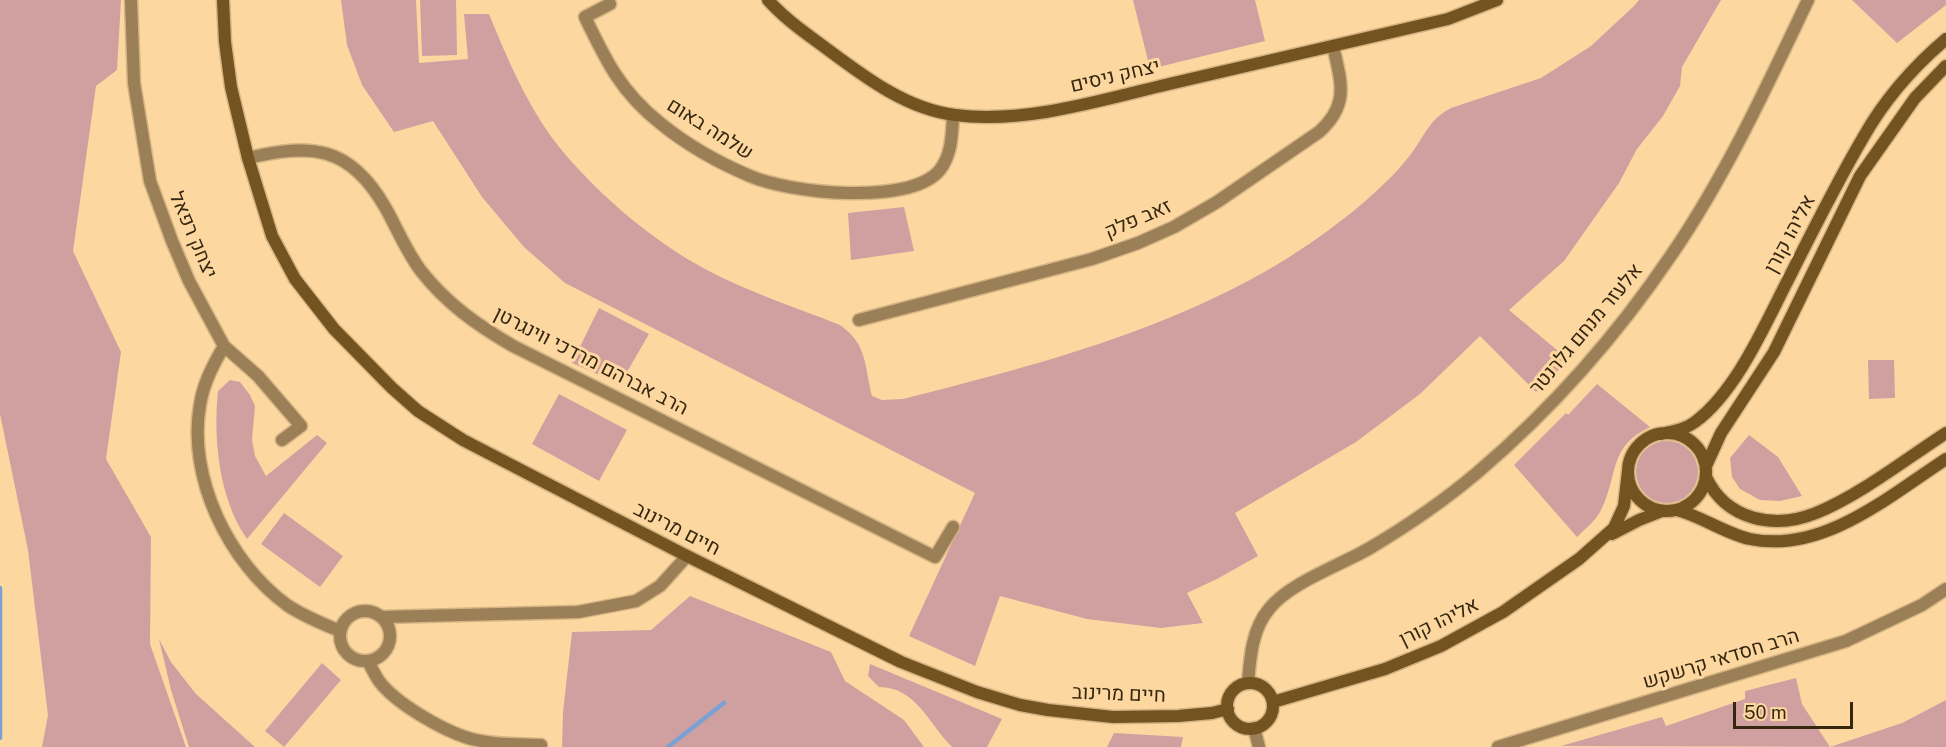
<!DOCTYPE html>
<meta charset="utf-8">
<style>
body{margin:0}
#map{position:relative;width:1946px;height:747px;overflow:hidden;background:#fdd7a0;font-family:"Public Sans",sans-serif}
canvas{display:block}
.scale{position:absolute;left:1733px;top:702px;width:120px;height:27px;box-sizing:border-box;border:3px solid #352710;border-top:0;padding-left:8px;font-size:18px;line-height:21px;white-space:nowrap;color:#352710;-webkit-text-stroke:4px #fdd7a0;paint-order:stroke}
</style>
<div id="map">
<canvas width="1946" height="747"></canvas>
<div class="scale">50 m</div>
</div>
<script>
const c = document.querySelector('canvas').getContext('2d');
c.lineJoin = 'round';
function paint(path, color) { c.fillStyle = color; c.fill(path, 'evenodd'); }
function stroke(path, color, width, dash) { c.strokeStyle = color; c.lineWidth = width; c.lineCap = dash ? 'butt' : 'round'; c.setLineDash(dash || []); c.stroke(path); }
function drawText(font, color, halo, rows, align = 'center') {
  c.font = font + ' "Public Sans",Heebo,sans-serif'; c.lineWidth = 6; c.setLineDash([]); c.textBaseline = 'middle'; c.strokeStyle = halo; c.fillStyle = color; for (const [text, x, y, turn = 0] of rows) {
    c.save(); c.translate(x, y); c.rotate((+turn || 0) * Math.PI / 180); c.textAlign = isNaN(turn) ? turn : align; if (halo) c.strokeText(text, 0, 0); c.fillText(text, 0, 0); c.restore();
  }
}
paint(new Path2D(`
 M 0,0 L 121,0 L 117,70 L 96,86 L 73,251 L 121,352 L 106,459 L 151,537 L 150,644 L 186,747 L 42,747 L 48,715 L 28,550 L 0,414 Z
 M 341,0 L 416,0 L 419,63 L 468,59 L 464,14 L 489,14 C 507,58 527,105 556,143 C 594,191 651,240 705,269 C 748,292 795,307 840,325 C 868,345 864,365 872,396 L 882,400 L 903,399 C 1050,362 1211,320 1334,226 C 1353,212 1372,196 1389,179 C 1397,171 1406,161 1413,151 C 1427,132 1429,120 1451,108 L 1541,78 L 1591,46 L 1634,6 L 1639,0 L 1721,0 L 1682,67 L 1680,86 L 1663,116 L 1637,149 L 1619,183 L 1564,261 L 1509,310 L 1569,360 L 1536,392 L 1480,336 L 1420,394 L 1356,442 L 1235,513 L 1258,556 L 1217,579 L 1187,593 L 1203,623 L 1161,628 L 1087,619 L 1000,596 L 975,666 L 909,636 L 975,493 L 565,283 L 524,247 L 482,197 L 433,121 L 394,132 L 362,85 L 347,45 Z
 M 420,0 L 456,0 L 457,55 L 422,56 Z
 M 1133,0 L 1255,0 L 1265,41 L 1150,69 Z
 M 1852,0 L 1946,0 L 1946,5 L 1897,43 Z
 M 904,207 L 914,251 L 851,260 L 848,213 Z
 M 599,308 L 649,334 L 620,384 L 572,363 Z
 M 1868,360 L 1894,360 L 1895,398 L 1869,399 Z
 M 230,380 L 240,382 L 250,395 L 255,406 L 252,440 L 255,456 L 266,476 L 317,435 L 327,443 L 247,539 C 219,499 213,439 218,391 Z
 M 1597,384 L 1650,427 C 1609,446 1618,474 1602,508 C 1597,520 1586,528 1577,537 L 1514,465 L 1566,413 L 1568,415 Z
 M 559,394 L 627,430 L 599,481 L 532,444 Z
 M 1749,435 L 1778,457 L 1802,496 L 1780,501 L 1760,500 L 1740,489 L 1732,477 L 1730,458 Z
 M1636 472a31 31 0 1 1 62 0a31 31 0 1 1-62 0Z
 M 284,513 L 343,556 L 320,587 L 261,544 Z
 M 690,596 L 831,652 L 845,681 L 904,720 L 924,747 L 562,747 L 563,712 L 572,632 L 651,630 Z
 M 159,639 L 171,662 L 196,694 L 255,747 L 189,747 L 171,690 Z
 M 322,663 L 341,680 L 284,747 L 265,731 Z
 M 870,664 L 1002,719 L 987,747 L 952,747 C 929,724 916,687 879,687 L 868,676 Z
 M 1796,678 L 1802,704 L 1830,747 L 1902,723 L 1946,700 L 1946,747 L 1561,746 L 1662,717 L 1666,726 L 1745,699 L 1745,691 Z
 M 1114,733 L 1183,737 L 1181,747 L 1107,747 Z`), '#d0a0a1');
stroke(new Path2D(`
 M 0,588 L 0,738
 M 668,747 L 724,703`), '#7ca0d3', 4.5);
const street = new Path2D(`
 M 131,0 L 134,83 L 150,181 L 172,241 L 189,281 L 224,346 L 258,376 L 301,426 L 282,440
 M 610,4 L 585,17 C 606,61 621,92 660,123 C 687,145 719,163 750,176 C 789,193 908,206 939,171 C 952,155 952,135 953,115
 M 248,158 C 312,143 350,146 385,207 C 397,228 406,251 421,271 C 447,304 477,325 513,346 L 935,557 L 953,527
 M 859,320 L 1092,259 L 1138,243 L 1174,227 L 1217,202 L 1319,132 C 1350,104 1341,82 1333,46
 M 224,346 C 213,365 203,384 200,405 C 187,477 229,563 287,605 C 303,616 323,624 340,631
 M340 636a25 25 0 1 1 50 0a25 25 0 1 1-50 0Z
 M 382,617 L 578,612 L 636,601 L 660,586 L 687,556
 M 368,661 C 371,667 375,675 379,681 C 396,704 448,734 476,740 C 497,745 520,744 541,745
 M 1248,683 C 1250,658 1252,629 1269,609 C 1289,583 1341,565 1370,548 C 1407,526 1445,500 1478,472 C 1552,409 1618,334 1672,254 C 1726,175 1767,86 1808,0
 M 1254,728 L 1259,747
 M 1498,747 L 1846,641 L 1922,605 L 1946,589`);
const secondary = new Path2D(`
 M 223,0 L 225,42 L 231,87 L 248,158 L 272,236 L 295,279 L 334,329 L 392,388 L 418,411 L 463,440 L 687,556 L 901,662 L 977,692 L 1020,705 L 1048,710 L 1113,717 L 1178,716 L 1212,713 L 1228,709
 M 768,0 C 784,18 804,32 823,46 C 862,75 905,109 955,115 C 1026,124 1101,100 1169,84 C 1262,62 1355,40 1448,19 L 1497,0
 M1628 472a39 39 0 1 1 78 0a39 39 0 1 1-78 0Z
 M 1661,434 C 1673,431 1684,430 1695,422 C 1737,391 1765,324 1789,278 C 1813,230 1837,182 1864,136 C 1885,99 1913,67 1946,39
 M 1706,466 L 1721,433 L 1774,352 L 1860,176 L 1915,98 L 1946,66
 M 1706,477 C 1726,520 1774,530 1816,513 C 1860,495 1906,459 1946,433
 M 1677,510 C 1703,517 1726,534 1750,539 C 1823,554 1889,496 1946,459
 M 1612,534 L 1639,520 L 1662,511
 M1227 706a23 23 0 1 1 46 0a23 23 0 1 1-46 0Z
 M 1273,702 L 1385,669 L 1441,646 L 1503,612 L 1579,559 L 1614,528 L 1624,506 L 1628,471`);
stroke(street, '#d5b483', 15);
stroke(secondary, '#d5b483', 15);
stroke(street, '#9a7f57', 12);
stroke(secondary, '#735420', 12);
drawText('20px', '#352710', '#fdd7a0', [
 ["יצחק ניסים",1115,76,-13],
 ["שלמה באום",710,129,32],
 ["זאב פלק",1138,219,-23],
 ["אליהו קורן",1790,234,-62],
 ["יצחק רפאל",193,235,67],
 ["אלעזר מנחם גלרנטר",1586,329,-50],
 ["הרב אברהם מרדכי ווינגרטן",591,361,27],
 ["חיים מרינוב",677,529,27],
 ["אליהו קורן",1439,622,-26],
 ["הרב חסדאי קרשקש",1721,659,-17],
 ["חיים מרינוב",1119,694,2]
]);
</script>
